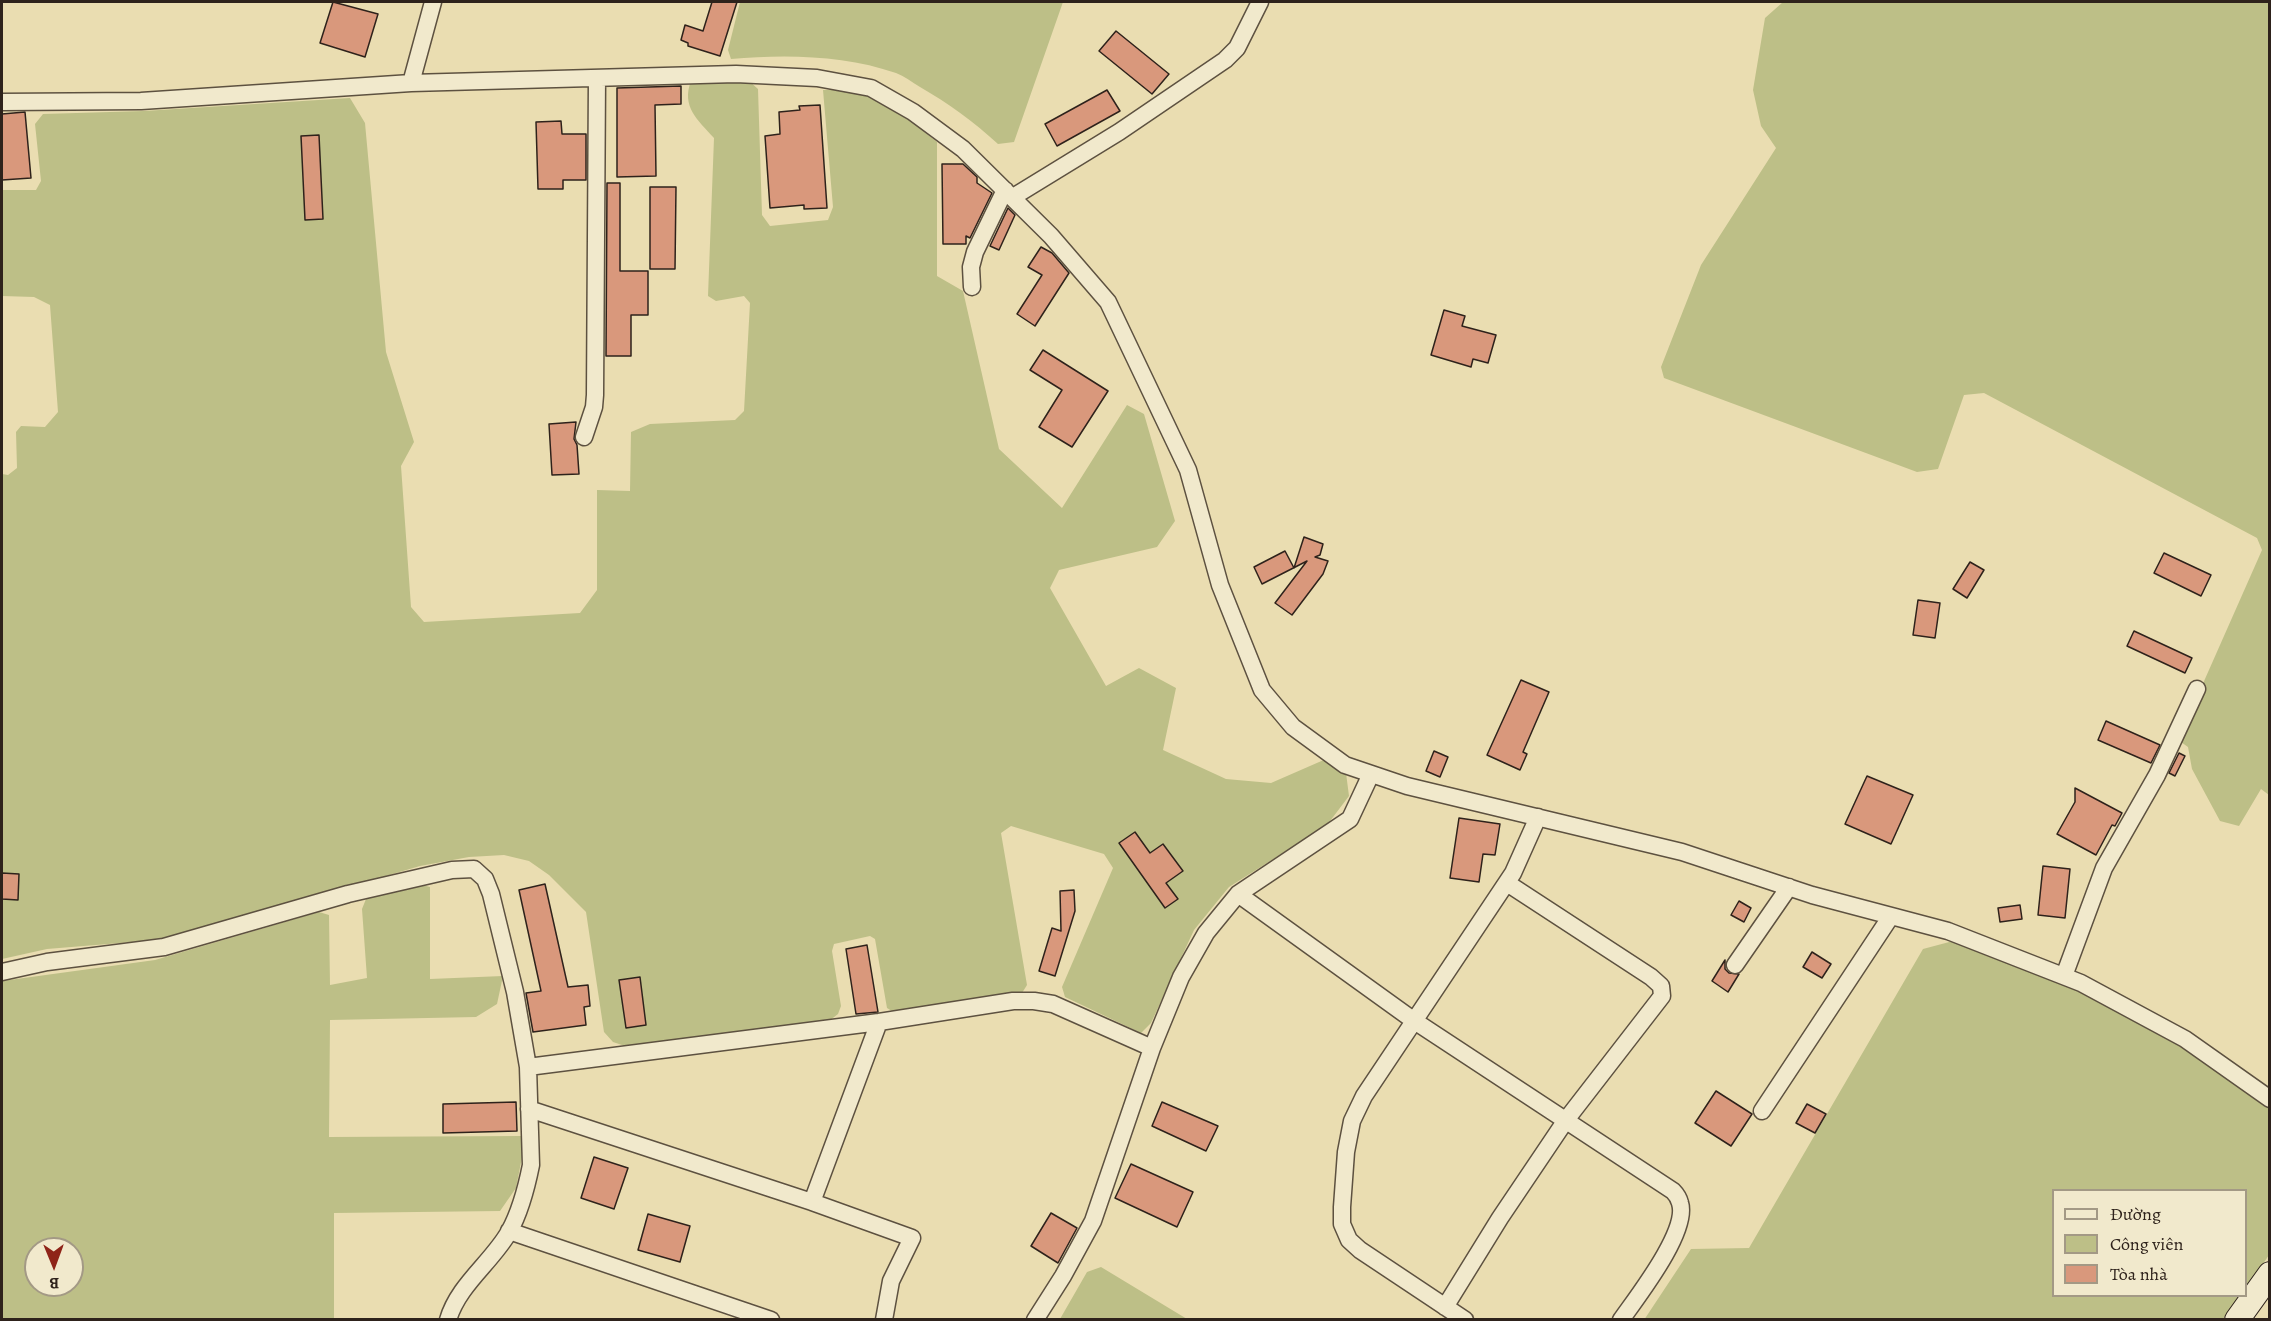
<!DOCTYPE html>
<meta charset="utf-8">
<style>
body{margin:0}
#map{position:relative;width:2271px;height:1321px;overflow:hidden;background:#eaddb1;font-family:Alegreya,serif}
canvas{display:block}
.frame{position:absolute;inset:0;border:3px solid #2e221b;pointer-events:none}
.legend{position:absolute;left:2052px;top:1189px;width:195px;height:108px;box-sizing:border-box;background:#f1e9cc;border:2px solid #a39985;margin:0;padding:8px 10px;list-style:none;font-size:18px;color:#2e221b}
.legend li{display:flex;align-items:center;gap:12px;height:30px}
.legend b{width:30px;border:2px solid #a39985}
.north{position:absolute;left:24px;top:1237px;width:60px;height:60px;box-sizing:border-box;background:#f1e9cc;border:2px solid #a39985;border-radius:50%;rotate:179deg;font-size:16px;font-weight:700;line-height:24px;text-align:center;color:#2e221b}
.north::after{content:'';display:block;margin:auto;width:21px;height:27px;background:#8f2418;clip-path:polygon(50% 0,100% 100%,50% 72%,0 100%)}
</style>
<div id="map">
<canvas width="2271" height="1321"></canvas>
<div class="frame"></div>
<ul class="legend">
<li><b style="height:8px;background:#f1e9cc"></b>Đường</li>
<li><b style="height:16px;background:#bdbf87"></b>Công viên</li>
<li><b style="height:16px;background:#d9987c"></b>Tòa nhà</li>
</ul>
<div class="north">B</div>
</div>
<script>
const c = document.querySelector('canvas').getContext('2d');
c.lineJoin = 'round';
function paint(path, color) { c.fillStyle = color; c.fill(path, 'evenodd'); }
function stroke(path, color, width, dash) { c.strokeStyle = color; c.lineWidth = width; c.lineCap = dash ? 'butt' : 'round'; c.setLineDash(dash || []); c.stroke(path); }
paint(new Path2D(`
 M 740,2 L 1063,2 L 1014,142 L 998,144 C 974,122 948,103 920,87 C 912,82 904,76 896,73 C 845,55 784,54 731,59 L 728,50 Z
 M 1783,2 L 2269,2 L 2269,795 L 2261,789 L 2239,826 L 2220,821 L 2192,769 L 2188,747 L 2178,740 L 2262,550 L 2257,538 L 1984,393 L 1964,395 L 1938,469 L 1917,472 L 1664,378 L 1661,367 L 1701,265 L 1776,148 L 1761,126 L 1753,90 L 1765,18 Z
 M 748,80 L 758,89 L 762,215 L 770,226 L 828,220 L 833,207 L 823,90 C 834,90 846,90 857,92 C 881,96 917,126 937,142 L 937,276 L 963,291 L 999,449 L 1062,508 L 1127,405 L 1144,414 L 1175,521 L 1157,547 L 1059,570 L 1050,588 L 1106,686 L 1139,668 L 1176,688 L 1163,750 L 1226,779 L 1271,783 L 1326,759 L 1346,773 L 1349,796 L 1327,825 L 1229,887 L 1194,930 L 1151,1023 L 1141,1033 L 1065,997 L 1062,987 L 1113,868 L 1104,854 L 1011,826 L 1001,833 L 1027,985 L 1022,993 L 895,1013 L 887,1008 L 875,939 L 870,936 L 834,944 L 832,951 L 841,1006 L 838,1014 L 829,1021 L 628,1047 L 613,1042 L 604,1032 L 586,912 L 549,875 L 529,861 L 504,855 L 469,857 L 420,866 L 169,939 L 47,949 L 2,959 L 2,474 L 8,475 L 17,468 L 16,432 L 21,426 L 45,427 L 58,412 L 50,305 L 34,297 L 2,296 L 2,190 L 36,190 L 41,181 L 35,124 L 43,114 L 144,111 L 350,98 L 365,123 L 386,352 L 414,442 L 401,466 L 411,607 L 424,622 L 580,613 L 597,590 L 597,490 L 630,491 L 631,432 L 650,424 L 735,420 L 744,411 L 750,303 L 744,296 L 716,301 L 708,296 L 714,138 C 698,120 681,107 691,81 Z
 M 418,884 L 430,887 L 430,979 L 503,976 L 497,1004 L 476,1017 L 330,1020 L 329,1137 L 522,1136 L 523,1152 L 516,1188 L 500,1211 L 334,1213 L 334,1319 L 2,1320 L 2,981 L 155,960 L 319,912 L 329,915 L 330,985 L 367,978 L 362,909 L 366,899 ZM 36,1249 L 72,1249 L 72,1285 L 36,1285 Z
 M 1953,941 L 2078,990 L 2177,1044 L 2269,1105 L 2269,1255 L 2246,1289 L 2246,1190 L 2054,1190 L 2054,1296 L 2241,1296 L 2223,1319 L 1644,1320 L 1691,1249 L 1749,1248 L 1923,949 Z
 M 1101,1267 L 1187,1319 L 1060,1319 L 1087,1272 Z`), '#bdbf87');
const building = new Path2D(`
 M 333,2 L 378,14 L 365,57 L 320,43 Z
 M 712,2 L 737,2 L 720,56 L 688,46 L 688,43 L 681,40 L 685,25 L 703,31 Z
 M 1116,31 L 1169,74 L 1152,94 L 1099,51 Z
 M 681,86 L 681,104 L 655,105 L 656,176 L 617,177 L 617,88 Z
 M 1107,90 L 1120,111 L 1057,146 L 1045,124 Z
 M 820,105 L 827,208 L 804,209 L 804,205 L 770,208 L 765,136 L 780,134 L 779,112 L 800,110 L 799,106 Z
 M 25,112 L 31,178 L 2,180 L 2,114 Z
 M 561,121 L 562,134 L 586,134 L 586,180 L 563,180 L 563,189 L 538,189 L 536,122 Z
 M 319,135 L 323,219 L 305,220 L 301,136 Z
 M 942,164 L 963,164 L 977,177 L 977,183 L 992,193 L 970,238 L 966,236 L 966,244 L 943,244 Z
 M 607,183 L 620,183 L 620,271 L 648,271 L 648,315 L 631,315 L 631,356 L 606,356 Z
 M 650,187 L 676,187 L 675,269 L 650,269 Z
 M 1008,208 L 1015,215 L 999,250 L 990,246 Z
 M 1041,247 L 1052,253 L 1069,273 L 1035,326 L 1017,314 L 1042,275 L 1028,267 Z
 M 1444,310 L 1465,316 L 1462,326 L 1496,335 L 1488,363 L 1473,359 L 1471,367 L 1431,355 Z
 M 1043,350 L 1108,391 L 1072,447 L 1039,427 L 1062,390 L 1030,370 Z
 M 576,422 L 574,439 L 577,445 L 579,474 L 552,475 L 549,424 Z
 M 1304,537 L 1323,544 L 1320,555 L 1315,557 L 1328,561 L 1323,574 L 1292,615 L 1275,603 L 1307,561 L 1262,584 L 1254,567 L 1285,551 L 1294,568 Z
 M 2164,553 L 2211,575 L 2201,596 L 2154,573 Z
 M 1970,562 L 1984,570 L 1967,598 L 1953,589 Z
 M 1918,600 L 1940,603 L 1935,638 L 1913,635 Z
 M 2134,631 L 2192,658 L 2185,673 L 2127,646 Z
 M 1521,680 L 1549,692 L 1523,752 L 1527,754 L 1520,770 L 1487,755 Z
 M 2106,721 L 2160,745 L 2151,763 L 2098,740 Z
 M 1434,751 L 1448,757 L 1440,777 L 1426,771 Z
 M 2179,753 L 2185,756 L 2175,776 L 2169,773 Z
 M 1867,776 L 1913,795 L 1891,844 L 1845,824 Z
 M 2075,788 L 2122,813 L 2115,826 L 2112,825 L 2096,855 L 2057,834 L 2075,802 Z
 M 1459,818 L 1500,824 L 1495,855 L 1483,854 L 1479,882 L 1450,878 Z
 M 1135,832 L 1150,853 L 1163,844 L 1183,871 L 1166,883 L 1178,899 L 1165,908 L 1119,843 Z
 M 2043,866 L 2070,869 L 2065,918 L 2038,915 Z
 M 2,873 L 19,874 L 18,900 L 2,899 Z
 M 545,884 L 568,987 L 588,985 L 590,1006 L 584,1007 L 586,1025 L 533,1032 L 526,993 L 541,991 L 519,890 Z
 M 1074,890 L 1075,911 L 1055,976 L 1039,971 L 1052,928 L 1061,931 L 1060,891 Z
 M 1739,901 L 1751,908 L 1744,922 L 1731,915 Z
 M 2020,905 L 2022,919 L 2000,922 L 1998,908 Z
 M 867,945 L 878,1012 L 856,1014 L 846,949 Z
 M 1812,952 L 1831,964 L 1822,978 L 1803,967 Z
 M 1725,960 L 1725,969 L 1729,973 L 1739,974 L 1728,992 L 1712,981 Z
 M 640,977 L 646,1025 L 626,1028 L 619,980 Z
 M 1716,1091 L 1752,1114 L 1731,1146 L 1695,1123 Z
 M 516,1102 L 517,1131 L 443,1133 L 443,1104 Z
 M 1162,1102 L 1218,1126 L 1206,1151 L 1152,1126 Z
 M 1807,1104 L 1826,1114 L 1815,1133 L 1796,1123 Z
 M 594,1157 L 628,1168 L 614,1209 L 581,1198 Z
 M 1131,1164 L 1193,1192 L 1177,1227 L 1115,1198 Z
 M 1051,1213 L 1077,1228 L 1058,1263 L 1031,1246 Z
 M 648,1214 L 690,1226 L 680,1262 L 638,1250 Z`);
paint(building, '#d9987c');
stroke(building, '#2e221b', 1.5);
const street = new Path2D(`
 M 411,83 L 433,2
 M 2,102 L 141,101 L 411,83 L 736,74 L 817,78 L 871,88 L 913,112 L 963,149 L 1051,236 L 1108,302 L 1188,470 L 1220,585 L 1262,690 L 1293,727 L 1345,765 L 1407,786 L 1682,852 L 1812,895 L 1948,931 L 2081,983 L 2185,1039 L 2270,1099
 M 1013,197 L 1119,132 L 1225,60 L 1237,48 L 1260,2
 M 972,287 L 971,267 L 975,252 L 1005,190
 M 584,437 L 594,407 L 595,395 L 597,78
 M 1238,894 L 1413,1020 L 1673,1191 C 1676,1194 1679,1199 1680,1203 C 1689,1231 1637,1297 1621,1320
 M 1735,965 L 1789,887
 M 2,972 L 47,962 L 164,947 L 348,894 L 452,870 L 474,869 L 485,879 L 491,894 L 515,992 L 528,1067 L 531,1165 C 527,1185 519,1214 509,1232 C 492,1262 458,1285 448,1320
 M 2064,976 L 2104,868 L 2157,775 L 2197,689
 M 528,1067 L 879,1022 L 1013,1001 L 1034,1001 L 1053,1004 L 1152,1048
 M 529,1109 L 812,1202 L 912,1238 L 891,1281 L 884,1320
 M 1762,1111 L 1891,916
 M 812,1202 L 879,1022
 M 509,1231 L 771,1320
 M 1445,1307 L 1500,1218 L 1566,1120 L 1662,996 L 1661,986 L 1651,977 L 1507,883
 M 1035,1320 L 1063,1276 L 1093,1221 L 1152,1048 L 1181,977 L 1206,933 L 1238,894 L 1350,819 L 1371,774
 M 1465,1320 L 1360,1250 L 1349,1240 L 1342,1224 L 1342,1207 L 1346,1152 L 1352,1121 L 1364,1096 L 1513,873 L 1538,817`);
const secondary = new Path2D(`
 M 2237,1320 L 2270,1274`);
stroke(street, '#5d5140', 19);
stroke(secondary, '#2e221b', 26);
stroke(street, '#f1e9cc', 16);
stroke(secondary, '#f1e9cc', 24);
</script>
